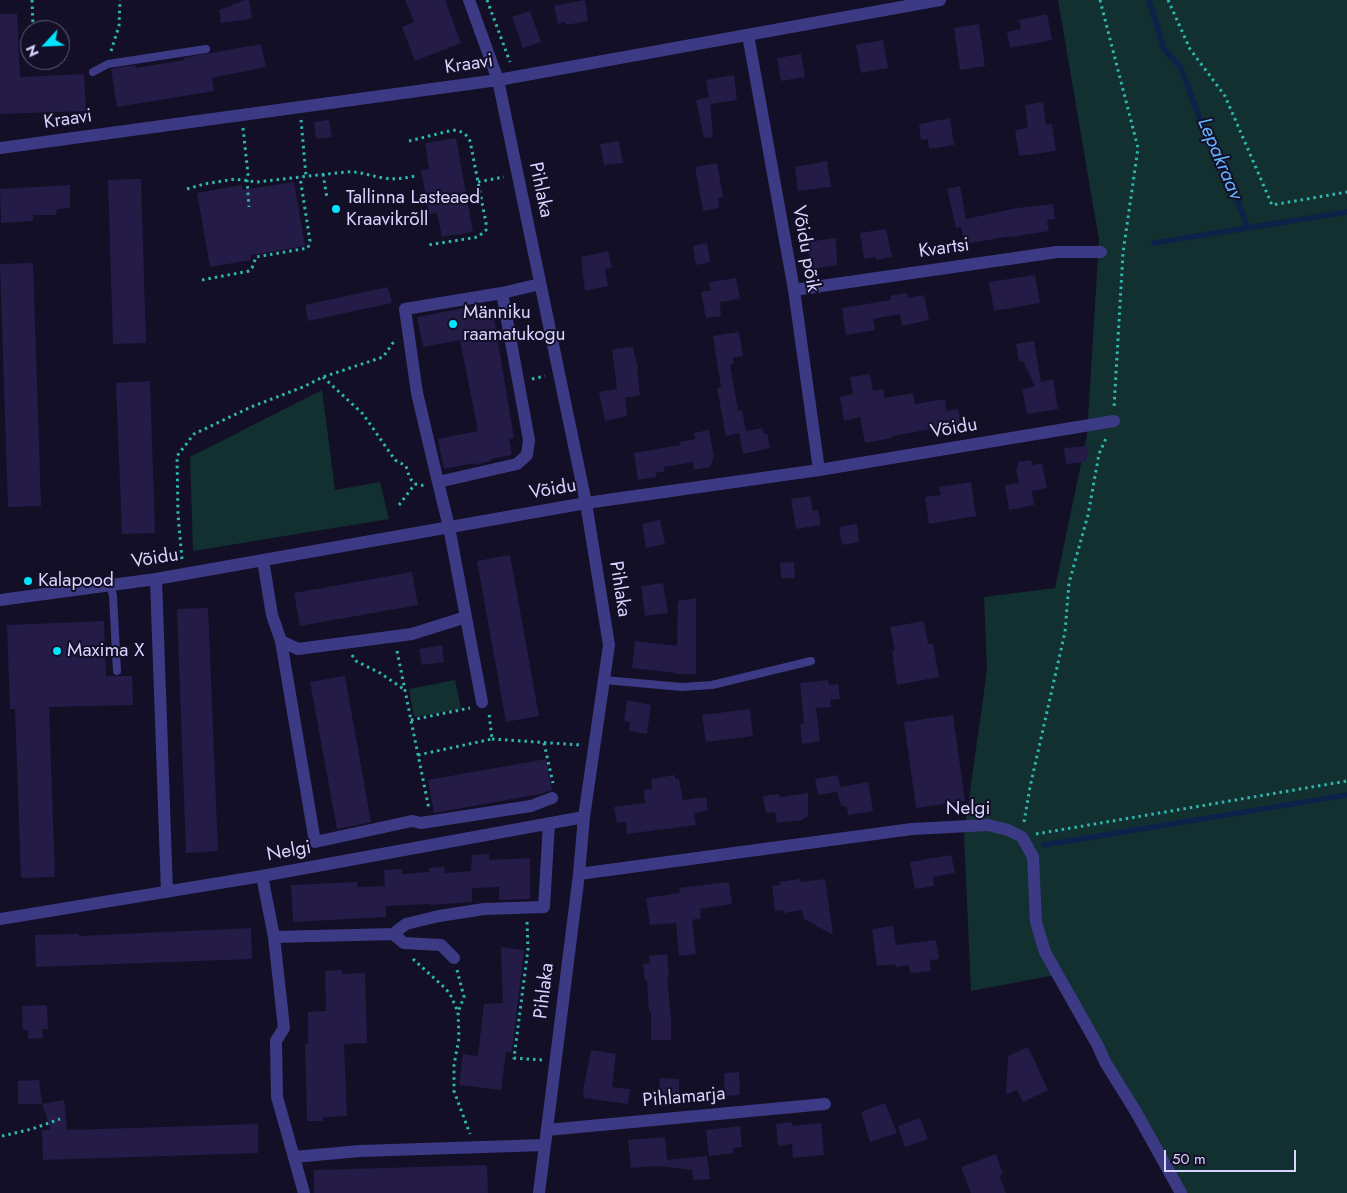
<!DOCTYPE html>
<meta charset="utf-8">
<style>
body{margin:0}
#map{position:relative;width:1347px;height:1193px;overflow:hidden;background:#130f26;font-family:Jost,sans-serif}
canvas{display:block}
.north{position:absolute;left:20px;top:20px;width:50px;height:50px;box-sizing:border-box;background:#130f26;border:1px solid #625e7d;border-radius:50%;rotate:245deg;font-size:14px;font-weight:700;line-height:20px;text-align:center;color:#d9d4ff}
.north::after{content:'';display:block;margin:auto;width:18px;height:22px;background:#00e5ff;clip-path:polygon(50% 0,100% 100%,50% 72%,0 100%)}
.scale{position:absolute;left:1164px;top:1150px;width:132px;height:22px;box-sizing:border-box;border:2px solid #d9d4ff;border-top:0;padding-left:6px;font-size:15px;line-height:18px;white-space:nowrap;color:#d9d4ff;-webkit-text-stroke:4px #130f26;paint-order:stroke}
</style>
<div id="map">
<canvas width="1347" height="1193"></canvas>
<div class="north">N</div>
<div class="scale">50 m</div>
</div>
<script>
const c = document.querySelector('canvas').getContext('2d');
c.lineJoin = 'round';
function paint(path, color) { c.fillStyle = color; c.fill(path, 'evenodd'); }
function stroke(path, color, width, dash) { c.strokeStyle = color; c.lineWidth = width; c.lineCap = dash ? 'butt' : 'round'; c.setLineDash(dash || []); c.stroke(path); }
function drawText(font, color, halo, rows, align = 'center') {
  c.font = font + ' Jost,sans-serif'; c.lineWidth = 4; c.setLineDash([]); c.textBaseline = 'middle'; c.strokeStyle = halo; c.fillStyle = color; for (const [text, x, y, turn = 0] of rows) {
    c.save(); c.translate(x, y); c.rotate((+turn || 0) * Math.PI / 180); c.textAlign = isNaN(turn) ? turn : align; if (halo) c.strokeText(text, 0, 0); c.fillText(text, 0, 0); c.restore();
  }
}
paint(new Path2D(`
 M 1058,0 L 1347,0 L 1347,1193 L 1184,1193 L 1061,974 L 971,991 L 964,835 L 987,670 L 984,597 L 1055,588 L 1087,435 L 1099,240 Z
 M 322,390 L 335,490 L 380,482 L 389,519 L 193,551 L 190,457 Z
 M 455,680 L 461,709 L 414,717 L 409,689 Z`), '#12302f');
stroke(new Path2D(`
 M 1149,0 L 1164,49 L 1181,68 L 1201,122 L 1220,156 L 1248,228
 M 1154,243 L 1347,212
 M 1044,845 L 1347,795`), '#0c2248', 5.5);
paint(new Path2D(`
 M 245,0 L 249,0 L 252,19 L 221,23 L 219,10 Z
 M 405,0 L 445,0 L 461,43 L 415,61 L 402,27 L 414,22 Z
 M 585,0 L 588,21 L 566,25 L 565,22 L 558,24 L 554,6 Z
 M 530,11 L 541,42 L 523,48 L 512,17 Z
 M 0,14 L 17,14 L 20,77 L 84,74 L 86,111 L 0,114 Z
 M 1047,14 L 1052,40 L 1010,48 L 1007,32 L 1021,29 L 1019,20 Z
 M 979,24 L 985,66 L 960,70 L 954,28 Z
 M 883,40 L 888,68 L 861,73 L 856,45 Z
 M 261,44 L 266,67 L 212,78 L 214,91 L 117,107 L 111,69 L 135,65 L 136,68 L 184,60 L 183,58 Z
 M 801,54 L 805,77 L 781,81 L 777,58 Z
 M 734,75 L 737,100 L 711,104 L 710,100 L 713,137 L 704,138 L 696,100 L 709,97 L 706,80 Z
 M 1043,102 L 1046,125 L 1052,124 L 1056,151 L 1019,156 L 1015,130 L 1028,128 L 1025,105 Z
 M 950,118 L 954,145 L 929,149 L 928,139 L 921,140 L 919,124 Z
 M 329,120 L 332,137 L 316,139 L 314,122 Z
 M 456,138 L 473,232 L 442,237 L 437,213 L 429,214 L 421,170 L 429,169 L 425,143 Z
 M 619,141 L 623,163 L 604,165 L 600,144 Z
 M 827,161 L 831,187 L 798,191 L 795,167 Z
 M 717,163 L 723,197 L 718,198 L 719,208 L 703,211 L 695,167 Z
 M 141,179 L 146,343 L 113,344 L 108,180 Z
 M 294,182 L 305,246 L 251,255 L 251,260 L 210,267 L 197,193 L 242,185 L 243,190 Z
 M 70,185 L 70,208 L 57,209 L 56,215 L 33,215 L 33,221 L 1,223 L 0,189 Z
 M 960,186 L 966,219 L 1017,208 L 1053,204 L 1055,219 L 1047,220 L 1049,231 L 1011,237 L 1011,236 L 965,244 L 961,227 L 956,228 L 947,189 Z
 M 886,229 L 892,257 L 876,260 L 876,257 L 864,259 L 860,233 Z
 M 836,238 L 837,265 L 812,269 L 807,242 Z
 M 707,243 L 710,262 L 696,265 L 693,246 Z
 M 608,251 L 612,267 L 605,269 L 608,286 L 585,291 L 581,257 Z
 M 33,263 L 41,506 L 8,507 L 0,264 Z
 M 1035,275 L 1040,303 L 994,311 L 989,282 Z
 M 736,278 L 740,299 L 720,302 L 721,316 L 706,318 L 701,292 L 711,290 L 709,282 Z
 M 388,287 L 392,303 L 308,321 L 305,305 Z
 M 907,293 L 908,298 L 924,295 L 929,320 L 902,326 L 900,314 L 873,319 L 875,330 L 846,335 L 842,308 L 891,300 L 890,296 Z
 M 485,304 L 488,319 L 494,318 L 514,438 L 509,439 L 512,455 L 491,459 L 491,461 L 479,464 L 474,465 L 474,463 L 444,469 L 438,439 L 478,431 L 460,340 L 423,347 L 417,317 Z
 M 739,332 L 743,356 L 733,358 L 734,363 L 730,364 L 738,411 L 742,410 L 746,431 L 763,428 L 764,434 L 767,433 L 770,448 L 743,454 L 739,433 L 726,436 L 717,388 L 721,387 L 713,336 Z
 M 1034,341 L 1041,382 L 1053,379 L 1058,409 L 1027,414 L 1022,389 L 1035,386 L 1023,361 L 1019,362 L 1016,344 Z
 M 633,347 L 638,368 L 637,368 L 640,395 L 625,398 L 627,416 L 605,421 L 599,392 L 617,389 L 612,349 Z
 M 870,374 L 873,391 L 883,389 L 885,398 L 913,393 L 915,404 L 945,399 L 946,411 L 958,409 L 961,424 L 892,436 L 892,438 L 865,443 L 860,417 L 844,421 L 840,397 L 853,394 L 850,377 Z
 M 150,381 L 155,533 L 122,534 L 116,383 Z
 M 709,430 L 714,456 L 710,467 L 694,470 L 693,462 L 664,467 L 665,471 L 656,473 L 656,477 L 638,480 L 634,453 L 680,445 L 679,442 L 695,439 L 694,433 Z
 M 1089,446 L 1086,462 L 1066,464 L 1064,448 Z
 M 1031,460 L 1032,465 L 1042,463 L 1047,488 L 1032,491 L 1034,505 L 1009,510 L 1005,485 L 1019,483 L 1016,468 L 1018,467 L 1018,462 Z
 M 971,482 L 976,516 L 929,524 L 925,497 L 941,495 L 939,487 Z
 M 810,496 L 813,511 L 818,510 L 821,525 L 796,529 L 791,499 Z
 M 660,520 L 665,544 L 646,548 L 642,524 Z
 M 857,524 L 859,542 L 842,545 L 839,527 Z
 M 510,555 L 539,716 L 506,722 L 477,561 Z
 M 794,562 L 795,578 L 781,578 L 780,563 Z
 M 412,572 L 418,605 L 300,626 L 294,593 Z
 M 663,583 L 668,613 L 645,616 L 641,586 Z
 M 696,598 L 696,674 L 676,674 L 676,673 L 632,668 L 635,641 L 677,646 L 678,601 Z
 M 208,608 L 218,851 L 186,853 L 177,609 Z
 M 104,621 L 106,676 L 132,676 L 133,705 L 49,707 L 55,877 L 21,878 L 15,709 L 10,709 L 7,625 Z
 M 924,621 L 928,644 L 933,644 L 939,677 L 897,685 L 892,651 L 895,651 L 890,627 Z
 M 442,645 L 444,662 L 422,665 L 419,649 Z
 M 345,676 L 371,822 L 337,829 L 310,682 Z
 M 828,680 L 829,685 L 838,684 L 840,699 L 830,700 L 831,707 L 816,708 L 820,741 L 802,744 L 800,724 L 804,723 L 800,683 Z
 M 627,700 L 651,705 L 647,734 L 629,731 L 630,722 L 624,721 Z
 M 750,709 L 753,736 L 706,742 L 702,715 Z
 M 953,715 L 965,801 L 916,808 L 904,722 Z
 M 546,759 L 552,790 L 540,794 L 434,813 L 428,780 Z
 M 675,775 L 675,779 L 679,779 L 683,800 L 706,797 L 708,811 L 694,813 L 696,825 L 627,834 L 626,822 L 617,823 L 614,807 L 645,803 L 644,790 L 652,789 L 651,779 Z
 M 838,775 L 840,787 L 868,782 L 873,811 L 848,815 L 847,807 L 841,805 L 837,792 L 818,795 L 815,779 Z
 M 808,793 L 808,816 L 802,820 L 777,823 L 775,812 L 766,813 L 763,796 L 779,794 L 780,797 Z
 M 489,854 L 489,860 L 530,858 L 530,899 L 499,900 L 499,887 L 472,888 L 472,902 L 429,905 L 429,904 L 386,906 L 386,917 L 293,922 L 291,885 L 357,882 L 358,887 L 385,886 L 384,870 L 402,869 L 402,874 L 429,872 L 429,868 L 444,867 L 445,873 L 471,871 L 472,855 Z
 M 951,855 L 955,873 L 933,877 L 934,886 L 915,889 L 910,862 Z
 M 800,879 L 801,882 L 825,879 L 833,935 L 804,919 L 802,910 L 784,913 L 783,910 L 775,911 L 772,886 L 780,885 L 779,882 Z
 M 729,882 L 732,904 L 700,909 L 701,918 L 692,920 L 696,954 L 679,956 L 676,923 L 650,925 L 646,898 L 680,893 L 679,888 Z
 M 893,926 L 896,945 L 936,940 L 939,959 L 930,960 L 931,971 L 910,973 L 909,965 L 896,967 L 896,964 L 877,966 L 872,929 Z
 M 251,928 L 252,959 L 36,967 L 35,935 L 79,934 L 79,936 Z
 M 501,947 L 524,950 L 512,1052 L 506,1052 L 501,1090 L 459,1085 L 463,1054 L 478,1056 L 484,1004 L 503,1003 Z
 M 667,954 L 669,977 L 667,977 L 671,1019 L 671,1040 L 651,1040 L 651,1011 L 649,1011 L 647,980 L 645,980 L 643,964 L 650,963 L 649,956 Z
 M 342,970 L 342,974 L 365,973 L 367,1043 L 344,1044 L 347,1116 L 323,1117 L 323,1121 L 307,1121 L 305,1044 L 308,1044 L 308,1012 L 326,1011 L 325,971 Z
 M 47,1005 L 48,1029 L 42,1029 L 43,1038 L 28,1039 L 28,1030 L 23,1030 L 22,1006 Z
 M 1028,1047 L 1048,1090 L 1023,1102 L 1017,1090 L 1006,1095 L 1008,1056 Z
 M 591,1050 L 616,1054 L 612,1087 L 630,1089 L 628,1104 L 584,1098 L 583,1090 Z
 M 739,1072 L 740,1095 L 725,1096 L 724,1073 Z
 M 660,1078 L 679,1079 L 679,1096 L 659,1096 Z
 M 39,1080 L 42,1104 L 18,1104 L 18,1081 Z
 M 64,1100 L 67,1130 L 258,1124 L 258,1153 L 43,1160 L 42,1130 L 51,1130 L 42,1104 Z
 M 885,1103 L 897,1133 L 870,1142 L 861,1112 Z
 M 920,1118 L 928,1139 L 905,1147 L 898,1126 Z
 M 792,1122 L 792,1126 L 821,1123 L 824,1155 L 793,1158 L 792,1144 L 778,1146 L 776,1124 Z
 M 740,1126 L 742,1147 L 733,1148 L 734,1153 L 709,1156 L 706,1130 Z
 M 665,1137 L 667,1160 L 707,1156 L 710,1179 L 693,1180 L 692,1170 L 658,1166 L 631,1168 L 628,1140 Z
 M 996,1154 L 1003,1174 L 999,1176 L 1006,1193 L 971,1193 L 961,1167 Z
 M 487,1165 L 488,1193 L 314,1193 L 314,1170 Z`), '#241b47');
stroke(new Path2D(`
 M 32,0 L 33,28
 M 487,0 L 510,62
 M 1100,0 L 1138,148 L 1123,253 L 1114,408
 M 1168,0 L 1190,49 L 1225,96 L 1272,205 L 1347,192
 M 111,51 L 119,26 L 120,0
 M 301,120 L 306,176
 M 243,128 L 248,174 L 247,180 L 249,207
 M 409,141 L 453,130 C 461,131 466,133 470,141 L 486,223 L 486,230 L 478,237 L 428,245
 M 323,174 L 327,198
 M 478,182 L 504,177
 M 187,189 L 204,184 L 235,179 L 257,182 L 345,172 C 360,171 370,176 384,178 C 395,180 405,178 416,176
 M 202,280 L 249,271 L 252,268 L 256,257 L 308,248 L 310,241 L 300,177
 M 323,377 L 363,414 L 395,460 L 406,466 C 409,476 411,487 425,485
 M 532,379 L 545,376
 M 399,505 L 415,484
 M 182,559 L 178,515 L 177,456 L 194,434 L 251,407 L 303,387 L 323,377 L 383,357 L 395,340
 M 397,651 L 429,809
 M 352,655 L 356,661 L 380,673 L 405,690
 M 411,720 L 470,708
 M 492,739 L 581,745
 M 544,743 L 553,783
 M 418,755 L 492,739 L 489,713
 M 1024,822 L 1030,787 L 1065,632 L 1069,583 L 1088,515 L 1099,454 L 1107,436
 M 1036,834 L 1347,781
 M 527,922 L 528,949 L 514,1058 L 542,1060
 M 413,959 L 445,988 L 450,994 L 458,1012 L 459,1038 L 454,1065 L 454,1091 L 470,1134
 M 457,970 L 464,997 L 458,1012
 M 2,1136 L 32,1129 L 60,1119`), '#2fb8b0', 3, [2.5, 4]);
stroke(new Path2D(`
 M 93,72 L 108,64 L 206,49
 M 110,585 L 113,596 L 117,671
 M 604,680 L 682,687 L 712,685 L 811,661`), '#3d3a85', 8);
stroke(new Path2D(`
 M 469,0 L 498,80 L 586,503 L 609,645 L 584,817 L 579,874 L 539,1193
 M 748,35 L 794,290 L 819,470
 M 0,148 L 498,80 L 940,0
 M 794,290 L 1057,252 L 1101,252
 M 438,482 L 417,393 L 405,309 L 502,293 L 540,284
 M 263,560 L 272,615 L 281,641 L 298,649 L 412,634 L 466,617
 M 156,579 L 167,892
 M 0,600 L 156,579 L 586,503 L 819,470 L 1114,421
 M 281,641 L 315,842 L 412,821 L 421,823 L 531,806 L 552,798
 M 482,702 L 449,527 L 438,482 L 517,464 L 527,455 L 529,440 L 502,293
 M 579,874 L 912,829 L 988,825 L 1008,830 L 1022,837 L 1033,857 L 1036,922 L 1045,952 L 1098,1046 L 1105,1062 L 1136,1112 L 1181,1193
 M 262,876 L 274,937 L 284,1028 L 276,1041 L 277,1097 L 304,1193
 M 0,919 L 262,876 L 584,817
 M 393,934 L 404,943 L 441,945 L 454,958
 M 274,937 L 393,934 L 406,924 L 439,916 L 484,909 L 544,907 L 549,823
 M 547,1130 L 825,1104
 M 294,1157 L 360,1151 L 545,1145`), '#3d3a85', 12);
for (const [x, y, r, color] of [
 [336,209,5,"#00e5ff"],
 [453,324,5,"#00e5ff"],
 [28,581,5,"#00e5ff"],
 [57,651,5,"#00e5ff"]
]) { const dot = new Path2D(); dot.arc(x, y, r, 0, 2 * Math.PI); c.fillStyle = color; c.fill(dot); stroke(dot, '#130f26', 2); }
drawText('19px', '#d9d4ff', '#130f26', [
 ["Kraavi",469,65,-8],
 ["Kraavi",68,120,-8],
 ["Pihlaka",540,190,78],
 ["Võidu põik",805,249,80],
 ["Kvartsi",944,249,-8],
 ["Võidu",954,429,-10],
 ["Võidu",553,490,-10],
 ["Võidu",155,559,-9],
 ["Pihlaka",619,589,81],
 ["Nelgi",968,809],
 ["Nelgi",289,852,-10],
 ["Pihlaka",545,991,-83],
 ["Pihlamarja",684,1098,-5]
]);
drawText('19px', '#d9d4ff', '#130f26', [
 ["Tallinna Lasteaed",346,198],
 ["Kraavikrõll",346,220],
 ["Männiku",463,313],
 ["raamatukogu",463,335],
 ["Kalapood",38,581],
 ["Maxima X",67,651]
], 'left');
drawText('italic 20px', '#62b6ff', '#130f26', [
 ["Lepakraav",1219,159,67]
]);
</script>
